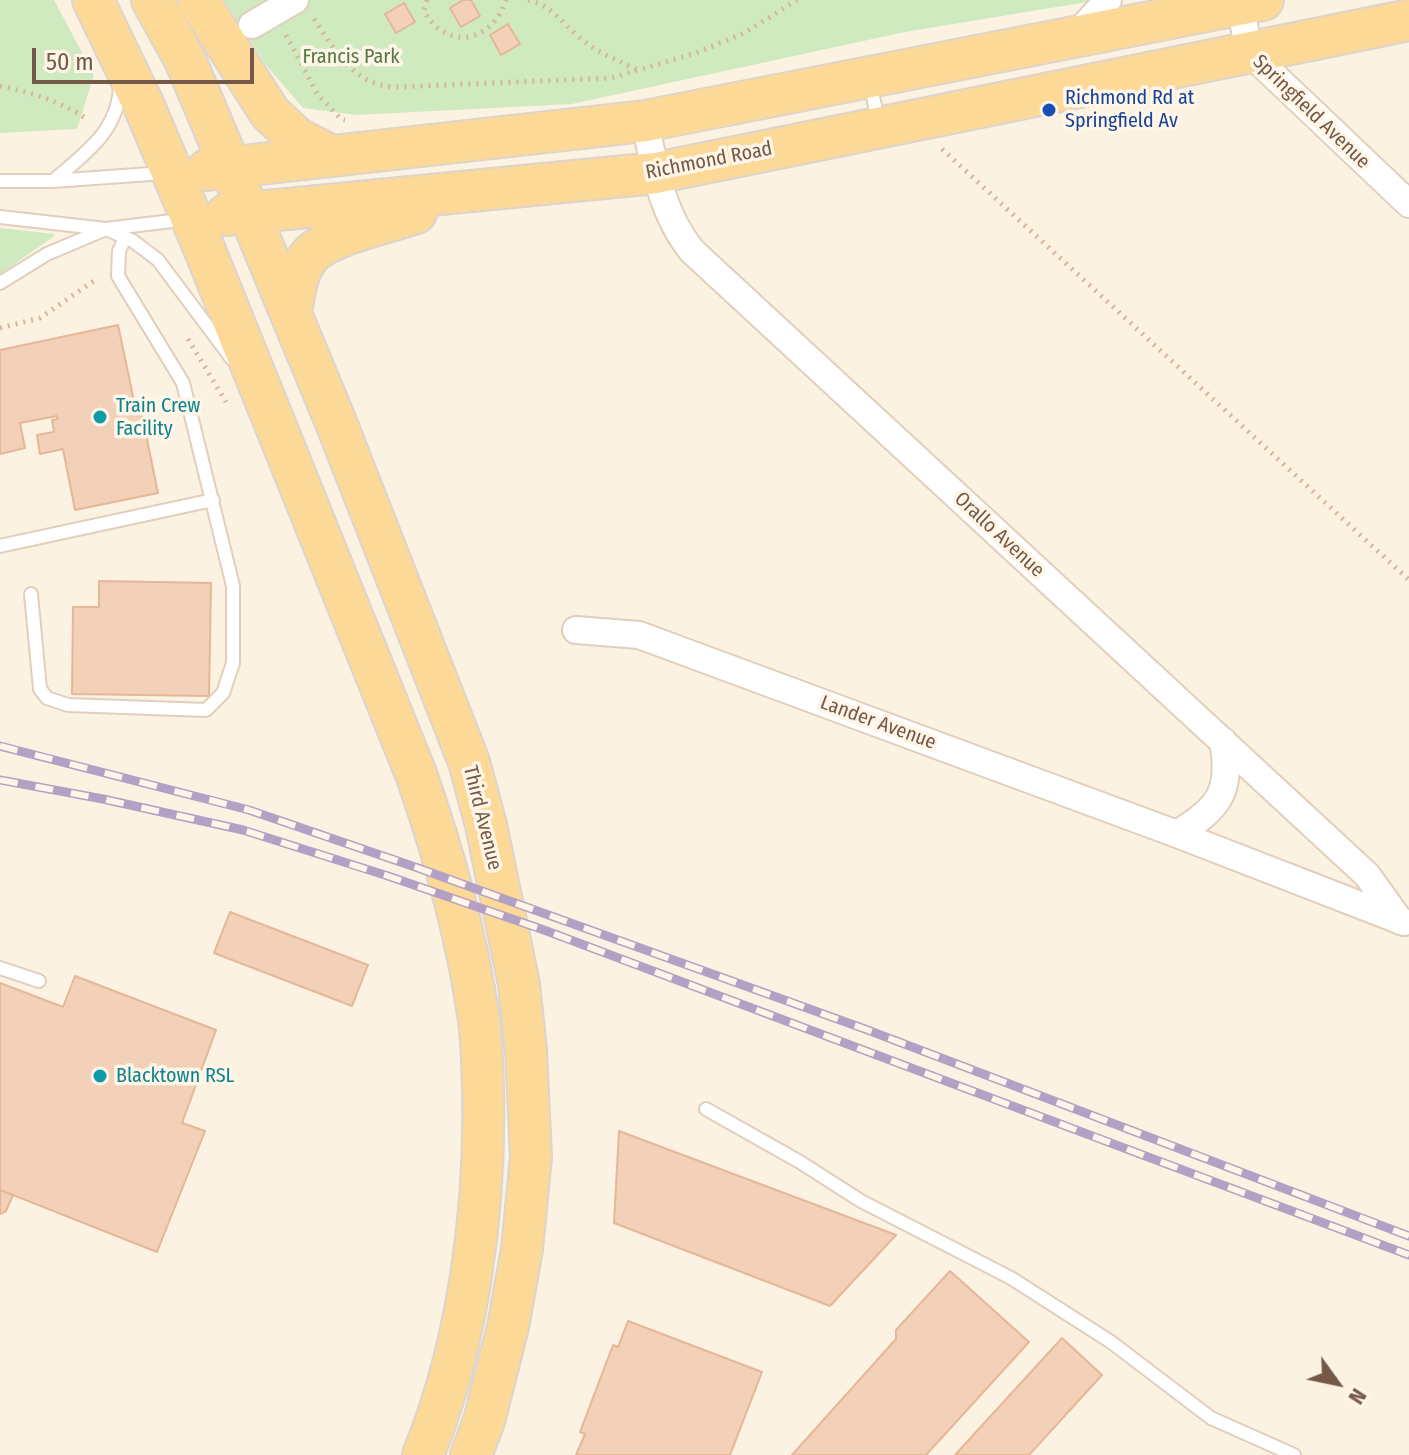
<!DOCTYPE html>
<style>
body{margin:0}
#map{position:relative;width:1409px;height:1455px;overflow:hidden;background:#fcf2e1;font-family:"Fira Sans Condensed",sans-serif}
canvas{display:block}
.north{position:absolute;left:1297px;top:1343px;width:80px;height:80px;-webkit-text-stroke:6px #fff6e8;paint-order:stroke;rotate:123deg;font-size:22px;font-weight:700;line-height:32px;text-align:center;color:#745848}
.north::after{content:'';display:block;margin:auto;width:28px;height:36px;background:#745848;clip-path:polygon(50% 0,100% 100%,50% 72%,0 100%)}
.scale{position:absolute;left:32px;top:48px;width:222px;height:36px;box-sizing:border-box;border:4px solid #745848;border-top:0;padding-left:10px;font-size:24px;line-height:28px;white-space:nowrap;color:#745848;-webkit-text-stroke:6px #fff6e8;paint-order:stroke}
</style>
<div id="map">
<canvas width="1409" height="1455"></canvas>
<div class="north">N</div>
<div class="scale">50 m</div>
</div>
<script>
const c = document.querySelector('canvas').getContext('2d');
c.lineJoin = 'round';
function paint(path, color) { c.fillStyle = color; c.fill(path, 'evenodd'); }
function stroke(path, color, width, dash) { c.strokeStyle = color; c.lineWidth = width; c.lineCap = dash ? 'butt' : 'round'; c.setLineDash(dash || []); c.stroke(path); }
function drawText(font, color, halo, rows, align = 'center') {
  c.font = font + ' "Fira Sans Condensed",sans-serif'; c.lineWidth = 7; c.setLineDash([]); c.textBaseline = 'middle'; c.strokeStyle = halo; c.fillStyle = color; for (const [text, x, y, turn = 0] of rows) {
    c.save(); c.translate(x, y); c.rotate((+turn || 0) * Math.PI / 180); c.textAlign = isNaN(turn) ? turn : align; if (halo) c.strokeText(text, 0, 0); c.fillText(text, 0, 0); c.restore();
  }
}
paint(new Path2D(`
 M 0,0 L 54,0 L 94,75 L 77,129 L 0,133 Z
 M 224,0 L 1099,0 L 905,32 L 572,104 L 356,115 L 303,108 L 266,65 Z
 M 0,228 L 54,234 L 53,237 L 0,274 Z`), '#d0eac0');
const building = new Path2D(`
 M 463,0 L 471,0 L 480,16 L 461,27 L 450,8 Z
 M 404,3 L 415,22 L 396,33 L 385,14 Z
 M 508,24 L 520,44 L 501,55 L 490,35 Z
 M 118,325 L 134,401 L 139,400 L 158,493 L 75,510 L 63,449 L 40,454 L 37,435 L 54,432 L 52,420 L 58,419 L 57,416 L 20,423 L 25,448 L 0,454 L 0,350 Z
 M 99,581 L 211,583 L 209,696 L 72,694 L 73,607 L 99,607 Z
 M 230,912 L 368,965 L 352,1006 L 214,953 Z
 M 75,976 L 216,1030 L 182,1123 L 205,1131 L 157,1252 L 0,1190 L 0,983 L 63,1007 Z
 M 619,1131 L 896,1235 L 830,1306 L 614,1223 Z
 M 0,1190 L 13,1195 L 6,1211 L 0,1214 Z
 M 950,1271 L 1029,1342 L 926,1455 L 792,1455 L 896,1339 L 896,1330 Z
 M 628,1321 L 762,1372 L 730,1455 L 576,1455 L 585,1434 L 580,1432 L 613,1345 L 618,1347 Z
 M 1062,1338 L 1102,1375 L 1029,1455 L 955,1455 Z`);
paint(building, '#f2d1b8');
stroke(building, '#e5b798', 2);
const lane = new Path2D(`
 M 870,83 L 879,124
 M 0,181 L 53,181 L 164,173
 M 53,181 C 85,153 118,132 120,86
 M 0,217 L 106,229 L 188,219
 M 0,283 L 47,254 L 106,229 L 133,241 L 158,260 L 232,359
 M 0,546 L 213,500
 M 31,594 L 40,689 L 47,698 L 68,705 L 206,710 L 223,693 L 233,663 L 233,586 L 183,383 L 118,276 L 119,251 L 125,238
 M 0,968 L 39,981
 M 706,1109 L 800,1162 L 861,1201 L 1011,1278 L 1111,1342 L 1211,1418 L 1294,1455`);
const street = new Path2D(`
 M 1240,4 L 1249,52 L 1409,204
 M 252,25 L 295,0
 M 1075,36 L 1108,0
 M 645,121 C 654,167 662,214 692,251 L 1367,875 L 1400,921
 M 576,630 L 639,635 L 1177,834 L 1404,922
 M 1177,834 C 1220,807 1232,792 1223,741`);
const primary = new Path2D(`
 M 93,0 L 144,106 L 204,248 L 416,774 C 443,851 466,933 478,1014 C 482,1038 482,1063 483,1087 C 486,1206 469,1343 423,1455
 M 152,0 L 185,60 L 211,121 L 335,420 L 469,762 L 486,825 L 519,984 L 526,1050 L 531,1157 L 522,1249 L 508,1327 L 484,1421 L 471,1455
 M 198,0 L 270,113 L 298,139 L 332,156
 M 207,170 L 645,121 L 1263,0
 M 226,215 L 656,173 L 1409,20
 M 291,311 C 295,293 296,273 308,258 C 325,235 388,223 416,213`);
stroke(lane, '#e1cfbd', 16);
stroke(street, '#e1cfbd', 30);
stroke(primary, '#dbd4cf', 44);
stroke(new Path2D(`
 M 427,0 L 424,11 C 447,52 493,42 506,0
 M 528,0 C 552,6 560,21 578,36 C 595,52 617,60 638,70
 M 314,19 C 336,51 352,85 396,87 L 611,78 L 696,53 L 744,33 L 797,0
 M 286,35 L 318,95 L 341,119 L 345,120
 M 0,86 C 32,93 61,101 88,120
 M 942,149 L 1409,580
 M 0,328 L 40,318 L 98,278
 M 188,339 L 226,402`), '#d7b49c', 5, [2, 6]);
stroke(lane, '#fff', 12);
stroke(street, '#fff', 26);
stroke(primary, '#fdd998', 40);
const rail = new Path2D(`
 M 0,746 L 249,810 L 418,868 L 865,1029 L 1409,1236
 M 0,780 L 103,799 L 243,830 L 388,876 L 544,930 L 1409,1255`);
stroke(rail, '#b5a0c5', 9);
stroke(rail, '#fff6e8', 6, [18]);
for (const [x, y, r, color] of [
 [1049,110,8,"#1a4fb4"],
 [100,417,8,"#0f9aa8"],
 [100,1076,8,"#0f9aa8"]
]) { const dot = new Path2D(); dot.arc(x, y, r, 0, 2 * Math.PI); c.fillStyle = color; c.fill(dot); stroke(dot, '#fff6e8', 3); }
drawText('20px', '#507a40', '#fff6e8', [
 ["Francis Park",351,57]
]);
drawText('20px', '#164399', '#fff6e8', [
 ["Richmond Rd at",1065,98],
 ["Springfield Av",1065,121]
], 'left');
drawText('20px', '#745848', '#fff6e8', [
 ["Springfield Avenue",1311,112,44],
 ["Richmond Road",709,161,-11],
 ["Orallo Avenue",999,535,43],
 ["Lander Avenue",878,723,20],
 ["Third Avenue",482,818,76]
]);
drawText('20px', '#0d838f', '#fff6e8', [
 ["Train Crew",116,406],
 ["Facility",116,429],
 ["Blacktown RSL",116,1076]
], 'left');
</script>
